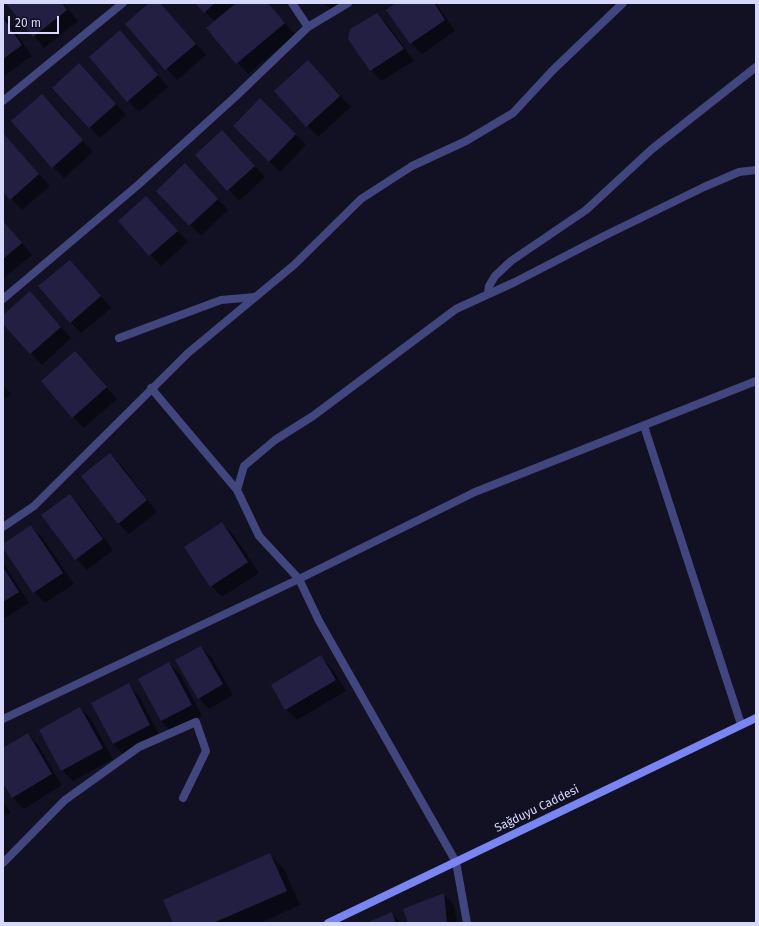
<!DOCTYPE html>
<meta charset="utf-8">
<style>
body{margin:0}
#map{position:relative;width:759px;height:926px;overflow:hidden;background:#121124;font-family:"Fira Sans",sans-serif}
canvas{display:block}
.frame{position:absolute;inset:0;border:4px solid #d8d8fb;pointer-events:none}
.scale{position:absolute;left:8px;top:16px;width:51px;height:18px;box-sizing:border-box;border:2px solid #d8d8fb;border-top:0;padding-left:5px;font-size:12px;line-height:14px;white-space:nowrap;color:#d8d8fb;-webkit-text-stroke:3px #121124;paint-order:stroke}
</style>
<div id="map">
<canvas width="759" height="926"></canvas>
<div class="frame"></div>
<div class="scale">20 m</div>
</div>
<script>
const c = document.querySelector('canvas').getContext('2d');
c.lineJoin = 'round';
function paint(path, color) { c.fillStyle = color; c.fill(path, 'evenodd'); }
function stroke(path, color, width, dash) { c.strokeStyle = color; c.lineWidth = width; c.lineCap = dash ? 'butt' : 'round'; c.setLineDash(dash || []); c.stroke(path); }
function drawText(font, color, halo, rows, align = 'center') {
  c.font = font + ' "Fira Sans",sans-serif'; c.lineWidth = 4; c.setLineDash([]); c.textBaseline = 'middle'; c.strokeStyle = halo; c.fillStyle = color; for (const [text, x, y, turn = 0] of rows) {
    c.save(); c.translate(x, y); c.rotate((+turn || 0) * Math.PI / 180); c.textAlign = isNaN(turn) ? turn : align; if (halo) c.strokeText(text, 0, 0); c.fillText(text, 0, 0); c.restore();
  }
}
paint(new Path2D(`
 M 7,3 L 63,3 L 78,21 L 44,48 Z
 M 150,3 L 159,3 L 206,55 L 177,80 L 126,24 Z
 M 197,3 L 268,3 L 295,35 L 248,74 L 207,28 L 215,22 Z
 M 324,3 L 344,3 L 332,11 Z
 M 397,3 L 436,3 L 455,31 L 422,54 L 411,43 Z
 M 3,14 L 32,56 L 3,77 Z
 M 377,14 L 388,25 L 414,61 L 381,81 L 371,70 Z
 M 120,31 L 168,87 L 139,112 L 128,101 Z
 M 319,73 L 351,107 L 318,137 L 276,91 Z
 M 90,76 L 126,115 L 100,138 L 90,127 Z
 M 260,100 L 306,145 L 280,172 L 234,126 Z
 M 53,106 L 93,152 L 64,178 L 53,167 Z
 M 222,131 L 265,177 L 239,201 L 196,155 Z
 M 3,134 L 50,186 L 22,210 L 3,190 Z
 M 195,176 L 228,210 L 201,236 L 157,191 Z
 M 146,197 L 188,242 L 161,266 L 120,221 Z
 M 3,221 L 32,255 L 3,279 Z
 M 70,261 L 111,308 L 81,333 L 70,322 Z
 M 41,304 L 71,338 L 42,365 L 3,322 L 3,317 Z
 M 86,364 L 117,399 L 84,428 L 73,417 Z
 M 3,384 L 11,394 L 3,399 Z
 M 110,454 L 121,465 L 157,512 L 129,534 L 118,523 Z
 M 70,495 L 80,506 L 113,550 L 87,570 L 76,559 Z
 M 222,523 L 233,534 L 259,573 L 222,597 L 211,586 L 185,547 Z
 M 31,526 L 42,537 L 74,584 L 45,603 L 34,592 L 3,546 Z
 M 3,562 L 29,603 L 3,619 Z
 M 201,647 L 212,658 L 233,695 L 209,709 L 199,698 Z
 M 321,657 L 332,668 L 346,691 L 297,720 L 286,709 Z
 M 169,663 L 180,674 L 202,716 L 172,732 L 161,721 Z
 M 128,685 L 139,696 L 160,736 L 124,755 L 113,744 Z
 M 80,708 L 91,719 L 113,759 L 73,781 L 62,770 Z
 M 28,734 L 38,745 L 62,785 L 24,809 L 13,798 L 3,781 L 3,749 Z
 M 3,801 L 11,813 L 3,817 Z
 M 270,854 L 284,869 L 300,905 L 260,923 L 174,923 Z
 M 444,894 L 454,905 L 457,923 L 409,923 Z
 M 391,913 L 402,923 L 368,923 Z`), '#0007');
paint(new Path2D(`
 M 6,3 L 62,3 L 67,10 L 33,37 Z
 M 149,3 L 160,3 L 196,44 L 165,70 L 125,24 Z
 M 195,3 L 215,3 L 204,13 Z
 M 236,3 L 268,3 L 285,23 L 236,64 L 206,28 Z
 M 396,3 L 434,3 L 445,20 L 410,44 L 386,10 Z
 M 377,13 L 404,49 L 370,71 L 348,39 L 350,29 Z
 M 3,18 L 22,45 L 3,59 Z
 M 120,30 L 158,75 L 127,102 L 89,57 Z
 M 308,60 L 340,96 L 306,127 L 274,91 Z
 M 79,63 L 116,104 L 89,128 L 52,88 Z
 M 42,94 L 83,140 L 52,168 L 11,121 Z
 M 260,98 L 296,134 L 269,162 L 233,126 Z
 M 222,130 L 255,166 L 227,191 L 195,155 Z
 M 3,133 L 39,174 L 10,200 L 3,192 Z
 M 185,163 L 218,199 L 189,226 L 156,191 Z
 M 146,196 L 178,231 L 149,256 L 118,221 Z
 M 3,221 L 22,243 L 3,259 Z
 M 70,260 L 101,296 L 70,323 L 38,286 Z
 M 30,291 L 61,327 L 30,354 L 3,324 L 3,315 Z
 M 75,351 L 107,387 L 72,418 L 41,381 Z
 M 110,453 L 147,500 L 118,524 L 81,476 Z
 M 70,494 L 103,539 L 75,560 L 41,515 Z
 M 222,522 L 248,562 L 210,587 L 184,547 Z
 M 31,525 L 63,573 L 33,593 L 3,548 L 3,544 Z
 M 3,567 L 19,592 L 3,602 Z
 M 201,646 L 223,684 L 198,699 L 175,660 Z
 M 321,655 L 336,680 L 285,710 L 271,685 Z
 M 169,662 L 192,705 L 161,721 L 138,679 Z
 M 129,683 L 150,725 L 113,744 L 91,703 Z
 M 80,707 L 103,748 L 61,771 L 39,730 Z
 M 28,733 L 52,774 L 12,798 L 3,783 L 3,748 Z
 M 270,853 L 287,891 L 213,923 L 173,923 L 163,900 Z
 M 444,893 L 447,923 L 408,923 L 403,909 Z
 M 392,912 L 396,923 L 366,923 Z`), '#221f43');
stroke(new Path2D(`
 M 119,338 L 221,300 L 255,297`), '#41477e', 8);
stroke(new Path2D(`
 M 292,3 L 308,27
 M 3,101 L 123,3
 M 488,293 L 489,286 L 495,276 L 511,261 L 586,210 L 652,149 L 756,67
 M 3,299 L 138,185 L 235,97 L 308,27 L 348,3
 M 151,388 L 237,490
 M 644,426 L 741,724
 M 3,527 L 34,506 L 188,353 L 294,265 L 361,199 L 412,166 L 466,141 L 513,113 L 553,70 L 623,3
 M 3,719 L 299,579 L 475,492 L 756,381
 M 3,863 L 65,800 L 139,747 L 196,722 L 206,751 L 183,798
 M 467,923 L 456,862 L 319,621 L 299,579 L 259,536 L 237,490 L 244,466 L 275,440 L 313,416 L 456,309 L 515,282 L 606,235 L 704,187 L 739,172 L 756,170`), '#41477e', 8);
stroke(new Path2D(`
 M 328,923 L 756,718`), '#7985f1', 8);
drawText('12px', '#d8d8fb', '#121124', [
 ["Sağduyu Caddesi",537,809,-26]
]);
</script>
